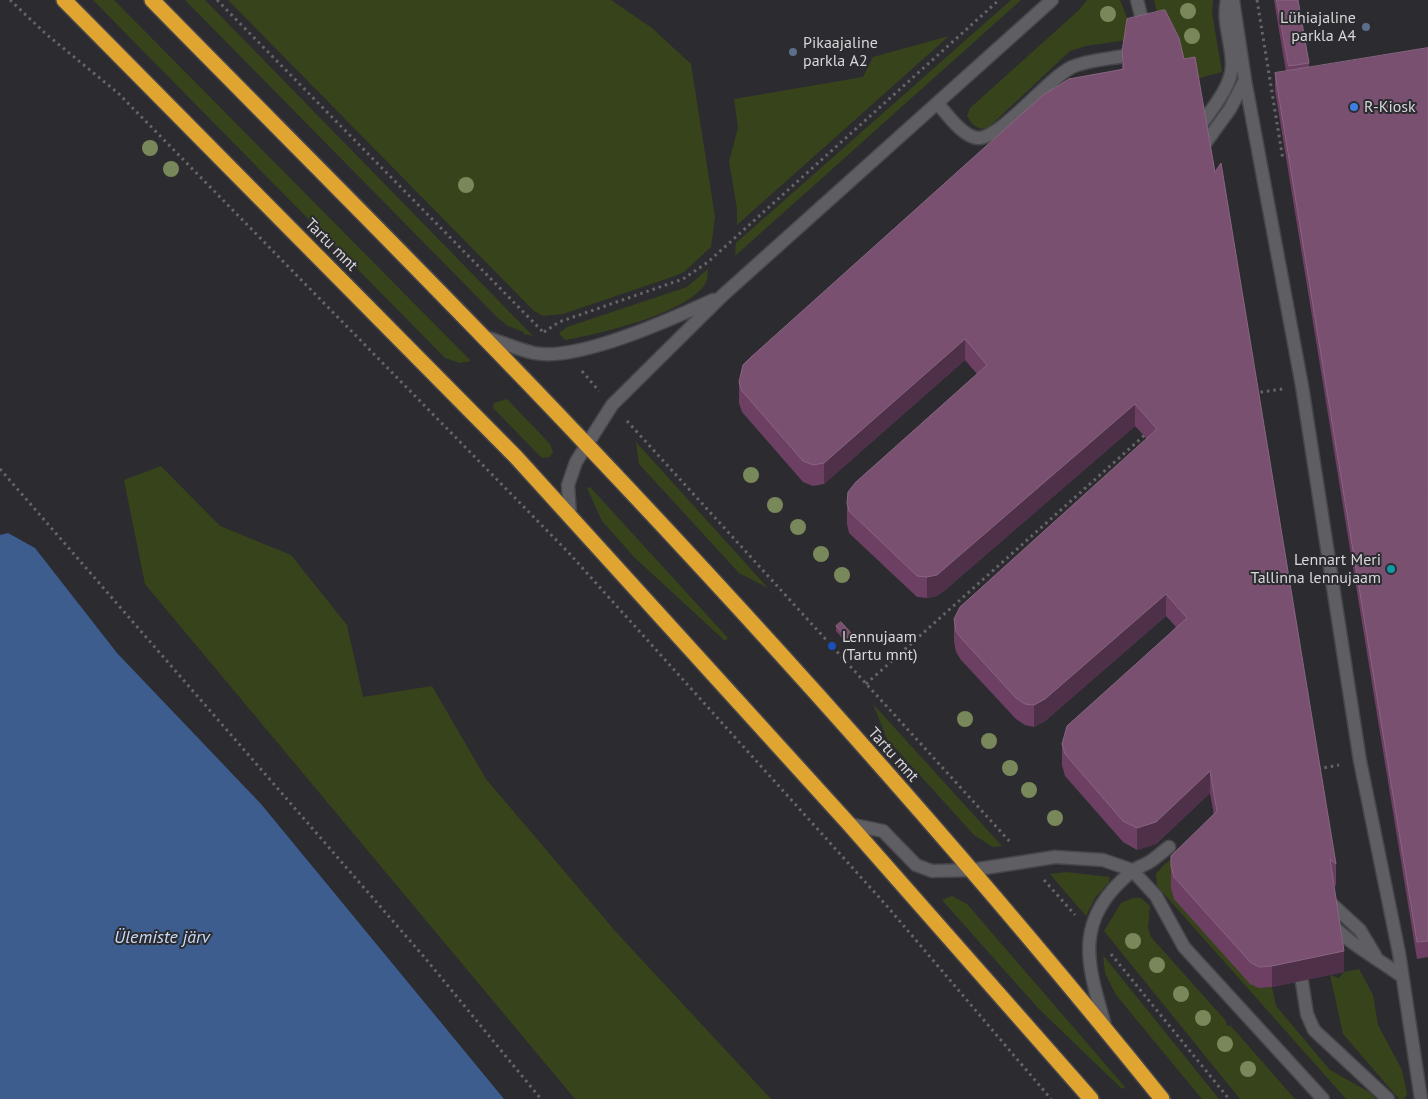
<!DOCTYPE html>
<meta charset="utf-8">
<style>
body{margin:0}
canvas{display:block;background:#2b2b30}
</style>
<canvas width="1428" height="1099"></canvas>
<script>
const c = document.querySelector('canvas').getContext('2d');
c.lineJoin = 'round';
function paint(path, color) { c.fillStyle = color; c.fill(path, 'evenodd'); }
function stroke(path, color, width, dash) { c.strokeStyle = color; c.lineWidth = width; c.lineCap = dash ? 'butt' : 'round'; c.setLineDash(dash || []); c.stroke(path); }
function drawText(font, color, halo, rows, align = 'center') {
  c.font = font + ' "PT Sans",sans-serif'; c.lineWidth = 4; c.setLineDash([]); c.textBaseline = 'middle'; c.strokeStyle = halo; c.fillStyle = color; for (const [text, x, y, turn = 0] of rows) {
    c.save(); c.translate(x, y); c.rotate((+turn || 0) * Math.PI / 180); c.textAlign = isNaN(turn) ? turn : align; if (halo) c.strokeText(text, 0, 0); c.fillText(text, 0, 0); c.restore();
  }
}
paint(new Path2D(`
 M 93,0 L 114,0 L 471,361 L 460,363 L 445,358 Z
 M 185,0 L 205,0 L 533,336 L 523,334 L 524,332 L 508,326 L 498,318 Z
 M 228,0 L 611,0 L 652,28 L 691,64 L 715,217 L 711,247 L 684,272 L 672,277 L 563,314 L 543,316 L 534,311 Z
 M 1011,0 L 1021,0 L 735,256 L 736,243 Z
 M 1087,0 L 1120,0 L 1129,22 L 1127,40 L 1086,46 L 1070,51 L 988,128 C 978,131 972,125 967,116 L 970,108 L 1078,11 Z
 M 1154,0 L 1213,0 L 1212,13 L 1222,72 L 1195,79 L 1159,21 Z
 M 949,36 L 737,225 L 737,209 L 729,161 L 738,128 L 734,99 L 863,77 L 873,57 Z
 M 708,269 C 707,272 708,277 707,280 C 695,312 596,335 565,340 L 559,333 L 567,327 L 687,287 Z
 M 507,399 L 550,444 L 553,452 L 550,457 L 542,458 L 493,408 L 494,403 Z
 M 636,442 L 768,588 L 739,573 L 639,464 Z
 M 161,466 L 220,526 L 291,555 L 347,625 L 363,697 L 432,686 L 486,779 L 616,932 L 771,1099 L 575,1099 L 145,584 L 124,480 Z
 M 590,487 L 728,638 L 725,641 L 634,557 L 602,521 L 587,488 Z
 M 873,704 L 1002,846 L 993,847 L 974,835 L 887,739 Z
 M 1215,819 L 1259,988 L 1272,987 L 1276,1006 L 1330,1070 L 1369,1092 L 1376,1099 L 1346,1099 L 1157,886 L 1156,874 L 1163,866 Z
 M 1066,872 L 1110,877 L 1109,882 L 1095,898 L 1086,916 L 1050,874 Z
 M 952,896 L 967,904 L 1125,1087 L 1122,1089 L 1038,1008 L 942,900 Z
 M 1133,898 L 1141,898 L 1150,906 L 1148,928 L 1151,937 L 1226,1021 L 1227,1026 L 1230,1025 L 1295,1099 L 1240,1099 L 1104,931 L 1121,903 Z
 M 1103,955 L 1219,1099 L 1202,1099 L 1116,995 L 1105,973 Z
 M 1359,969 L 1373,995 L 1378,1025 L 1402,1070 L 1407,1094 L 1404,1099 L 1399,1099 L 1343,1034 L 1330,975 L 1339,978 L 1344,972 Z`), '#37431a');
paint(new Path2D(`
 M 8,533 L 35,548 L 117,653 L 261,804 L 504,1099 L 0,1099 L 0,535 Z`), '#3d5d8f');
const minor = new Path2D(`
 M 1137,0 L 1145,31
 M 1245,80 L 1302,386 L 1360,761 L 1399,953 L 1421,1099
 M 938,104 C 947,114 963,137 978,138 C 1000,139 1047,79 1072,67 C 1088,60 1107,59 1124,56
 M 1196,132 C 1208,113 1232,88 1232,65 C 1232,42 1222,22 1227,0
 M 1198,149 L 1206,142 L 1230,109 L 1245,80 L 1233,0
 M 482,336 C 499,341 516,349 534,353 C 577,362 672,319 713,300
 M 570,516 L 568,485 L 576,462 L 612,405 L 722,296 L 1052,0
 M 849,824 L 883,831 L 916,865 L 932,871 L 972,870 L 1055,857 L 1103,860 L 1132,870 L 1156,896 L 1184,947 L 1323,1099
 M 1325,898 L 1360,930 L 1375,955
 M 1331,924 C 1351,945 1377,958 1400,975
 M 1302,982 L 1307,1014 L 1314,1030 L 1388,1099
 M 1106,1029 C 1088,965 1071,922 1131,872 C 1137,867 1145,865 1151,861 C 1157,857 1163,851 1169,847`);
const highway = new Path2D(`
 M 64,0 L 516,457 L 849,824 L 1091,1099
 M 152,0 C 297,148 445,294 587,445 C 787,656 980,873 1162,1099`);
stroke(minor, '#47464b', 15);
stroke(highway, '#47464b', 18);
stroke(new Path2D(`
 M 10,0 L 46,34 L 118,93 L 568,552 L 886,905 L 1051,1099
 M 217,0 L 544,333
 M 1257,0 L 1283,160
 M 544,332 L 559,322 L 683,279 L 708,262 L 999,0
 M 582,371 L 599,391
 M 1254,393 L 1283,389
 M 627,421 L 1012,844
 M 0,469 L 425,958 L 541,1099
 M 866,684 L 1147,433
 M 1318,769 L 1339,765
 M 1044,880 L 1075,915
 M 1111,954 L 1229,1099`), '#66666a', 3, [2.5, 4]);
stroke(minor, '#5e5e63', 12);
stroke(highway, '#e0a431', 15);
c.fillStyle = '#79885a';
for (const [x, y] of [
 [1188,11],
 [1108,14],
 [1192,36],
 [150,148],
 [171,169],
 [466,185],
 [751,475],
 [775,505],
 [798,527],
 [821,554],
 [842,575],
 [965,719],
 [989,741],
 [1010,768],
 [1029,790],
 [1055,818],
 [1133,941],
 [1157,965],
 [1181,994],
 [1203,1018],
 [1225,1044],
 [1248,1069]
]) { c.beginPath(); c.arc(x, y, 8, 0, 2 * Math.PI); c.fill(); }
paint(new Path2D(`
 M 1274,0 L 1298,0 L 1309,63 L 1309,68 L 1428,48 L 1428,957 L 1417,959 L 1275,90 L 1275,73 L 1286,72 Z
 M 1122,52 L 1184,59 L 1215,172 L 1336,864 L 1336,886 L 1334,884 L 1344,972 L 1272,987 L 1259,988 L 1250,984 L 1174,899 L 1171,888 L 1171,866 L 1214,815 L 1210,793 L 1156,844 L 1137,850 L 1123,842 L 1065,776 L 1062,765 L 1062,744 L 1176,627 L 1166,616 L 1045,721 L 1034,727 L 1025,725 L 1016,719 L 961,660 L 956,652 L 954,641 L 954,619 L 1147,439 L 1135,426 L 945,590 L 937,596 L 927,598 L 917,597 L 849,533 L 847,524 L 847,503 L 977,374 L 965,360 L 824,484 L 813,486 L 803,482 L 742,412 L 739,403 L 739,382 L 1122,69 Z
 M 836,626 L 852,640 L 847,644 L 836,631 Z`), '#6d3f63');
paint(new Path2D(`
 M 965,339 L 965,360 L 824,484 L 824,463 Z
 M 1135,404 L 1135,426 L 945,590 L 937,596 L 927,598 L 927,577 Z
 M 1166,594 L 1166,616 L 1045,721 L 1034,727 L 1034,705 Z
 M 852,634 L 852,640 L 847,644 L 847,638 Z
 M 1210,771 L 1210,793 L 1156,844 L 1137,850 L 1137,828 Z
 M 1344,951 L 1344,972 L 1272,987 L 1272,966 Z`), '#4e3049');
const building = new Path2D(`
 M 1277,0 L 1298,0 L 1309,63 L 1289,66 Z
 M 1165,10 L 1179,38 L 1184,59 L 1195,57 L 1215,172 L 1221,163 L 1336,864 L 1330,859 L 1344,951 L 1272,966 L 1259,967 L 1250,962 L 1174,877 L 1171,866 L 1171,856 L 1217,811 L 1210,771 L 1156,822 L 1137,828 L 1123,821 L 1065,754 L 1062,744 L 1067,726 L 1187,618 L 1166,594 L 1045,699 L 1034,705 L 1025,704 L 1016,698 L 961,638 L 956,631 L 954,619 L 960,607 L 1157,429 L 1135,404 L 945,568 L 937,575 L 927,577 L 917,576 L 849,511 L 847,503 L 848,492 L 856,482 L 987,365 L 965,339 L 824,463 L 813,465 L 803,461 L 742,391 L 739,382 L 743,365 L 750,358 L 1043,95 L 1069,79 L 1124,69 L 1122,52 L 1127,19 Z
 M 1428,48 L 1428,941 L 1417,942 L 1275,73 Z
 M 841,622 L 852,634 L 847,638 L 836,626 Z`);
paint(building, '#795070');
stroke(building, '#886581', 1);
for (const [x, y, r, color] of [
 [1366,27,5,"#5c6f8a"],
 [793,52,5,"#5c6f8a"],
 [1354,107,5,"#3f7fe0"],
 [1391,569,5,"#0f9aa8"],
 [832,646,5,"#1a4fb4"]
]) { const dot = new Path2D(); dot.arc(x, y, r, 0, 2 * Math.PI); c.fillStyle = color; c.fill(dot); stroke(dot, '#2b2b30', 2); }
drawText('16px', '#d8d8db', '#2b2b30', [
 ["Lühiajaline",1356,18,"right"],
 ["parkla A4",1356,36,"right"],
 ["Pikaajaline",803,43],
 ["parkla A2",803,61],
 ["R-Kiosk",1364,107],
 ["Lennart Meri",1381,560,"right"],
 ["Tallinna lennujaam",1381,578,"right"],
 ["Lennujaam",842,637],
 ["(Tartu mnt)",842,655]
], 'left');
drawText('16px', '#d8d8db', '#2b2b30', [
 ["Tartu mnt",331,245,45],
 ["Tartu mnt",893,755,48]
]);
drawText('italic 18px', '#c8dcfa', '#2b2b30', [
 ["Ülemiste järv",162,938]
]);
</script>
